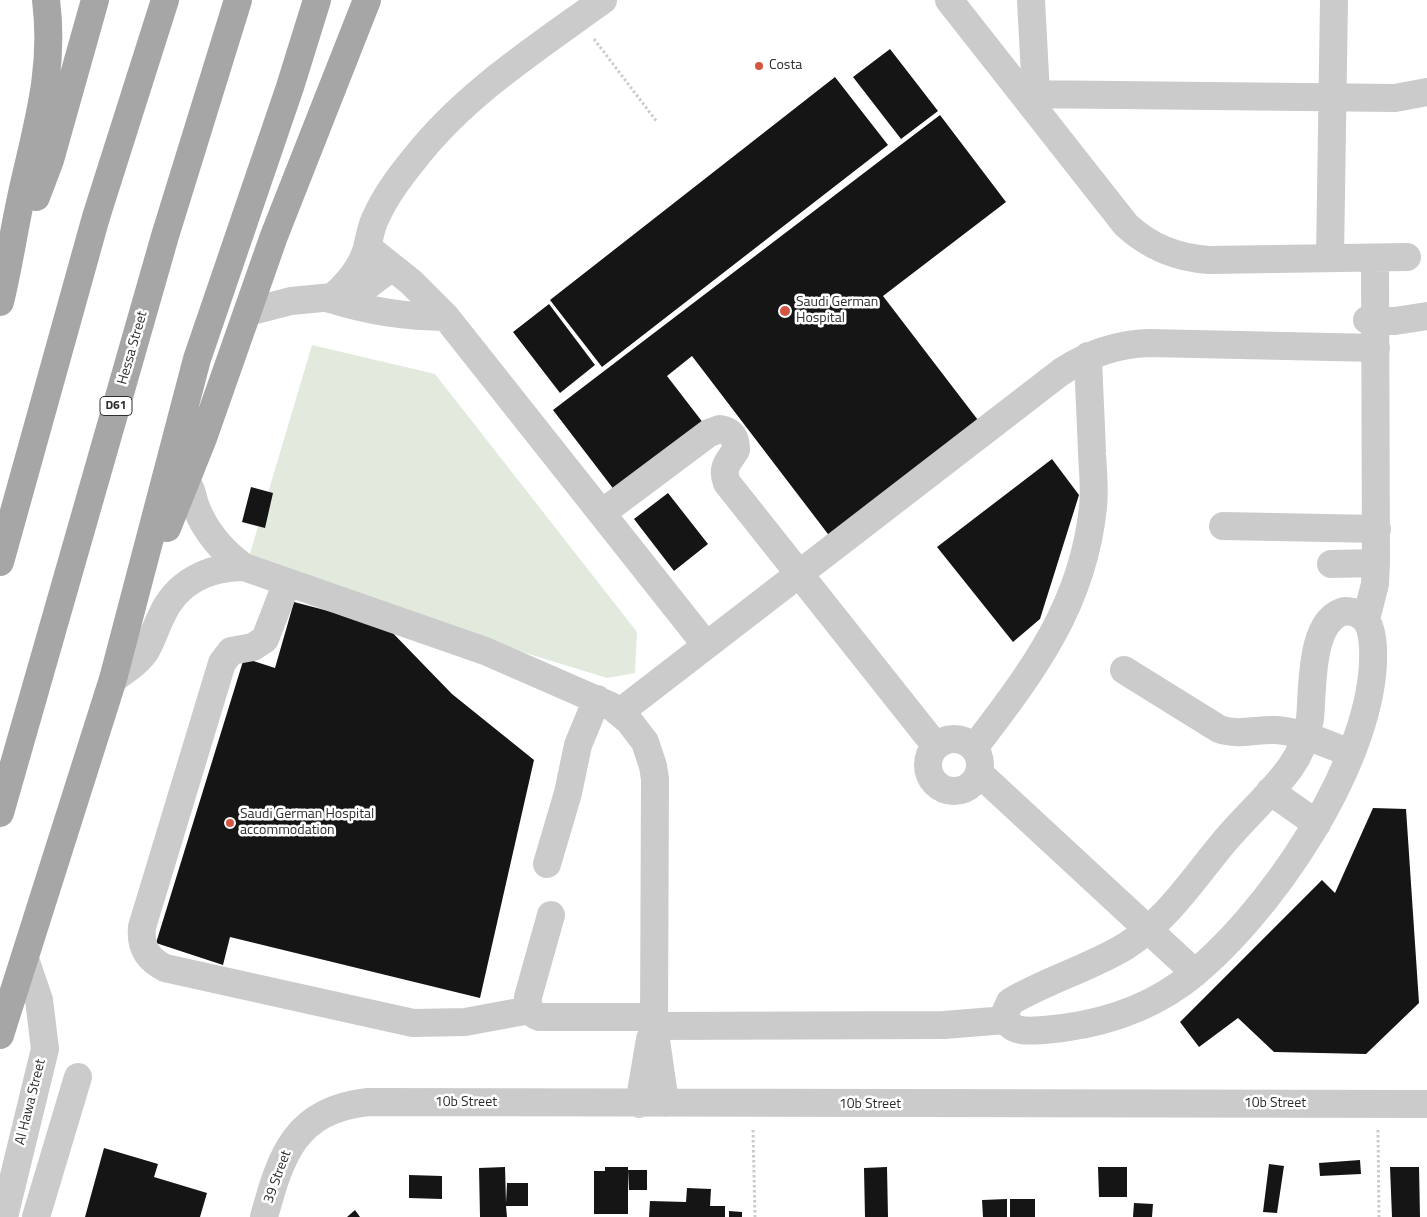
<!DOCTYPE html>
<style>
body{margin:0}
canvas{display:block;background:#fff}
</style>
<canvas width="1427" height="1217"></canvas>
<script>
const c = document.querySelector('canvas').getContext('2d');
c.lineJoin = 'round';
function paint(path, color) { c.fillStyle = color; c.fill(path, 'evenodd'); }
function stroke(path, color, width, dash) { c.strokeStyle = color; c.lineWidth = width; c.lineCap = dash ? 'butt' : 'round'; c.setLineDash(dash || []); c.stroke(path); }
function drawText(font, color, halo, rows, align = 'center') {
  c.font = font + ' "Titillium Web",sans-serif'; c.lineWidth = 5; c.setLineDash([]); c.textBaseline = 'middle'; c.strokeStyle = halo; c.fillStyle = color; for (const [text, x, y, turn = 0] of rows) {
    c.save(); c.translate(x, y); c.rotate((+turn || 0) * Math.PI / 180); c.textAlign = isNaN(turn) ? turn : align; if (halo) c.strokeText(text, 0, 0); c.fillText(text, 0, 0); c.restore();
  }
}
paint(new Path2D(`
 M 312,345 L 435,374 L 637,632 L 635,673 L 607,678 L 246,567 Z`), '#e1eadd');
paint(new Path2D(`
 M 890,49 L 938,111 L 901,139 L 853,77 Z
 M 835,77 L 888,145 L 602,367 L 550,300 Z
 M 940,115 L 1006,202 L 883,296 L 981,424 L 831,538 L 692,356 L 667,376 L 704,424 L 615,491 L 553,410 Z
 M 549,304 L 595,365 L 560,393 L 513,332 Z
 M 1052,459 L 1079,495 L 1040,619 L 1013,642 L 937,547 Z
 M 251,487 L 273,493 L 265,528 L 242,522 Z
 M 668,493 L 708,544 L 674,571 L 634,519 Z
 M 294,602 L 386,626 L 452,694 L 534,760 L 480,998 L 230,937 L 223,965 L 156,943 L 244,658 L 275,668 Z
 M 1373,808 L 1406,809 L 1419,1003 L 1366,1054 L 1274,1052 L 1238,1018 L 1199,1047 L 1180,1022 L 1322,880 L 1335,893 Z
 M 104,1148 L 158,1164 L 154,1177 L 207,1193 L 200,1217 L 85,1217 Z
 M 1360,1160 L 1361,1174 L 1320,1176 L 1319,1163 Z
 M 1269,1164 L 1284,1166 L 1277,1213 L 1263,1212 Z
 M 505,1167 L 506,1203 L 507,1183 L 528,1183 L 528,1206 L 506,1206 L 507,1217 L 480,1217 L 479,1168 Z
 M 605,1167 L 628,1167 L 628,1214 L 594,1214 L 594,1171 L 605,1171 Z
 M 887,1167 L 888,1217 L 865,1217 L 864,1168 Z
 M 1098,1167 L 1127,1167 L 1127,1197 L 1099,1197 Z
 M 1390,1167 L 1419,1167 L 1420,1217 L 1392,1217 Z
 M 628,1170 L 647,1170 L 647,1190 L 629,1190 Z
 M 409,1175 L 442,1176 L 442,1199 L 409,1198 Z
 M 687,1188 L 711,1189 L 710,1206 L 725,1206 L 725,1217 L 649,1217 L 650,1201 L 686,1202 Z
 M 1007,1199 L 1007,1217 L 983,1217 L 982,1200 Z
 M 1010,1199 L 1035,1199 L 1035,1217 L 1010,1217 Z
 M 1134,1203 L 1153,1204 L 1152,1217 L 1133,1217 Z
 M 355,1210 L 360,1217 L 347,1217 Z
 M 729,1211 L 742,1212 L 742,1217 L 729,1217 Z`), '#151515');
stroke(new Path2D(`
 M 594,39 L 657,122
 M 753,1130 L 755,1217
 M 1378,1130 L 1379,1217`), '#cbcbcb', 3, [2.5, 2.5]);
stroke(new Path2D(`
 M 949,0 L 1126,225 C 1150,247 1176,258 1209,260 L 1407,257
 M 1031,0 L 1036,94
 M 1024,94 L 1395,98 L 1427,92
 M 367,247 L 411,282 L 446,317 L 706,645
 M 1330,258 L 1334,0
 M 330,299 C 347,285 361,269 367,248 C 370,236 371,225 377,215 C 386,195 401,175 415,158 C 466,93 537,48 603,0
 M 330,299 C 368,311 405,317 446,317
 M 249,310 L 256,310 L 291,301 L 343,296 L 368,285 L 392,267
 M 1367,320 L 1395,321 L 1427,316
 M 186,483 C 193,489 192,498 196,507 C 206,533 222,551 244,567 L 485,651 L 611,706 L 629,721 L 645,742 L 653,766 L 655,779 L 654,1026 L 665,1103
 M 602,513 L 709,433 L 720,429 C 732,431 736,438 736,450 C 728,462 721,468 727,483 L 935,745
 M 1223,526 L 1377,529
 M 1331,564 L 1376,563
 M 287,582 L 265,639 L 253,647 L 231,651 L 222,663 L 142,927 C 140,947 147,959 165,968 L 413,1023 L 465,1022 L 530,1010
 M 1345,611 C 1368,612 1372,628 1373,648 C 1378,757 1267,920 1182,983 C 1142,1012 1093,1026 1044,1030 C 1028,1031 1008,1034 1005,1013 L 1010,1002 C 1047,980 1090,968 1126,946 C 1168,919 1193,879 1224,842 C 1245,817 1271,794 1290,768 C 1300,754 1307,737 1310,719 C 1313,690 1309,619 1345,611 Z
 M 1366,619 L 1375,584 L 1376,563 L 1375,258
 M 1124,670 L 1219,729 C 1239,736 1256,729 1276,730 C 1302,732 1326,744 1350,753
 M 113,679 C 125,671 137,663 145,652 C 152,641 155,629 161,617 C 176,582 208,567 244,567
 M 620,712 L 1061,372 C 1088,354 1116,344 1149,343 L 1376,348
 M928 765a26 26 0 1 1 52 0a26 26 0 1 1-52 0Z
 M 974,748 C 1032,672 1083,606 1093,507 C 1095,490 1093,472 1092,454 C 1091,421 1089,389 1088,356
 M 979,773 L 1195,973
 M 1270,791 L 1317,824
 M 547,864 L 568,793 L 578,745 L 597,699
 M 551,915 L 528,997 C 527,1007 530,1013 539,1017 L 654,1017
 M 654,1026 L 944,1025 L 1006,1020
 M 639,1104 L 650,1039
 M 4,1217 L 45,1049 L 39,1000 L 25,959
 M 36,1217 L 78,1077
 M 264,1217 C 281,1155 295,1110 368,1102 L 1427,1104`), '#cbcbcb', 28);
stroke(new Path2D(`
 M 36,197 L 50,160 L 95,0
 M 0,302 C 9,265 14,229 22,193 C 37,125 55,70 46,0
 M 167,528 L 203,438 L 274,236 L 367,0
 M 0,562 L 96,217 L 165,0
 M 0,813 L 165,236 L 238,0
 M 0,1035 L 113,679 L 197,359 L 290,87 L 317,0`), '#a6a6a6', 28);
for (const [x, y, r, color] of [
 [759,66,5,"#d55540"],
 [785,311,6,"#d55540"],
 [230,823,5,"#d55540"]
]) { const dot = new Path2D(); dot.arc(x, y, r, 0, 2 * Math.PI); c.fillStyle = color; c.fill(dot); stroke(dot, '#fff', 2); }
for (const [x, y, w] of [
 [116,406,32]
]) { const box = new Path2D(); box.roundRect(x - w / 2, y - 9.5, w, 19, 4); c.fillStyle = '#fff'; c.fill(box); stroke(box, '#2e2e2e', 1); }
drawText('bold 12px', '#2e2e2e', null, [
 ["D61",116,406]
]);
drawText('14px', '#2e2e2e', '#fff', [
 ["Costa",769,66],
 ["Saudi German",796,303],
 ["Hospital",796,319],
 ["Saudi German Hospital",240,815],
 ["accommodation",240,831]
], 'left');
drawText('14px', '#2e2e2e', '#fff', [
 ["Hessa Street",133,348,-74],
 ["Al Hawa Street",31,1102,-76],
 ["10b Street",466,1103],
 ["10b Street",1275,1104],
 ["10b Street",870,1105],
 ["39 Street",278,1177,-70]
]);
</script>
